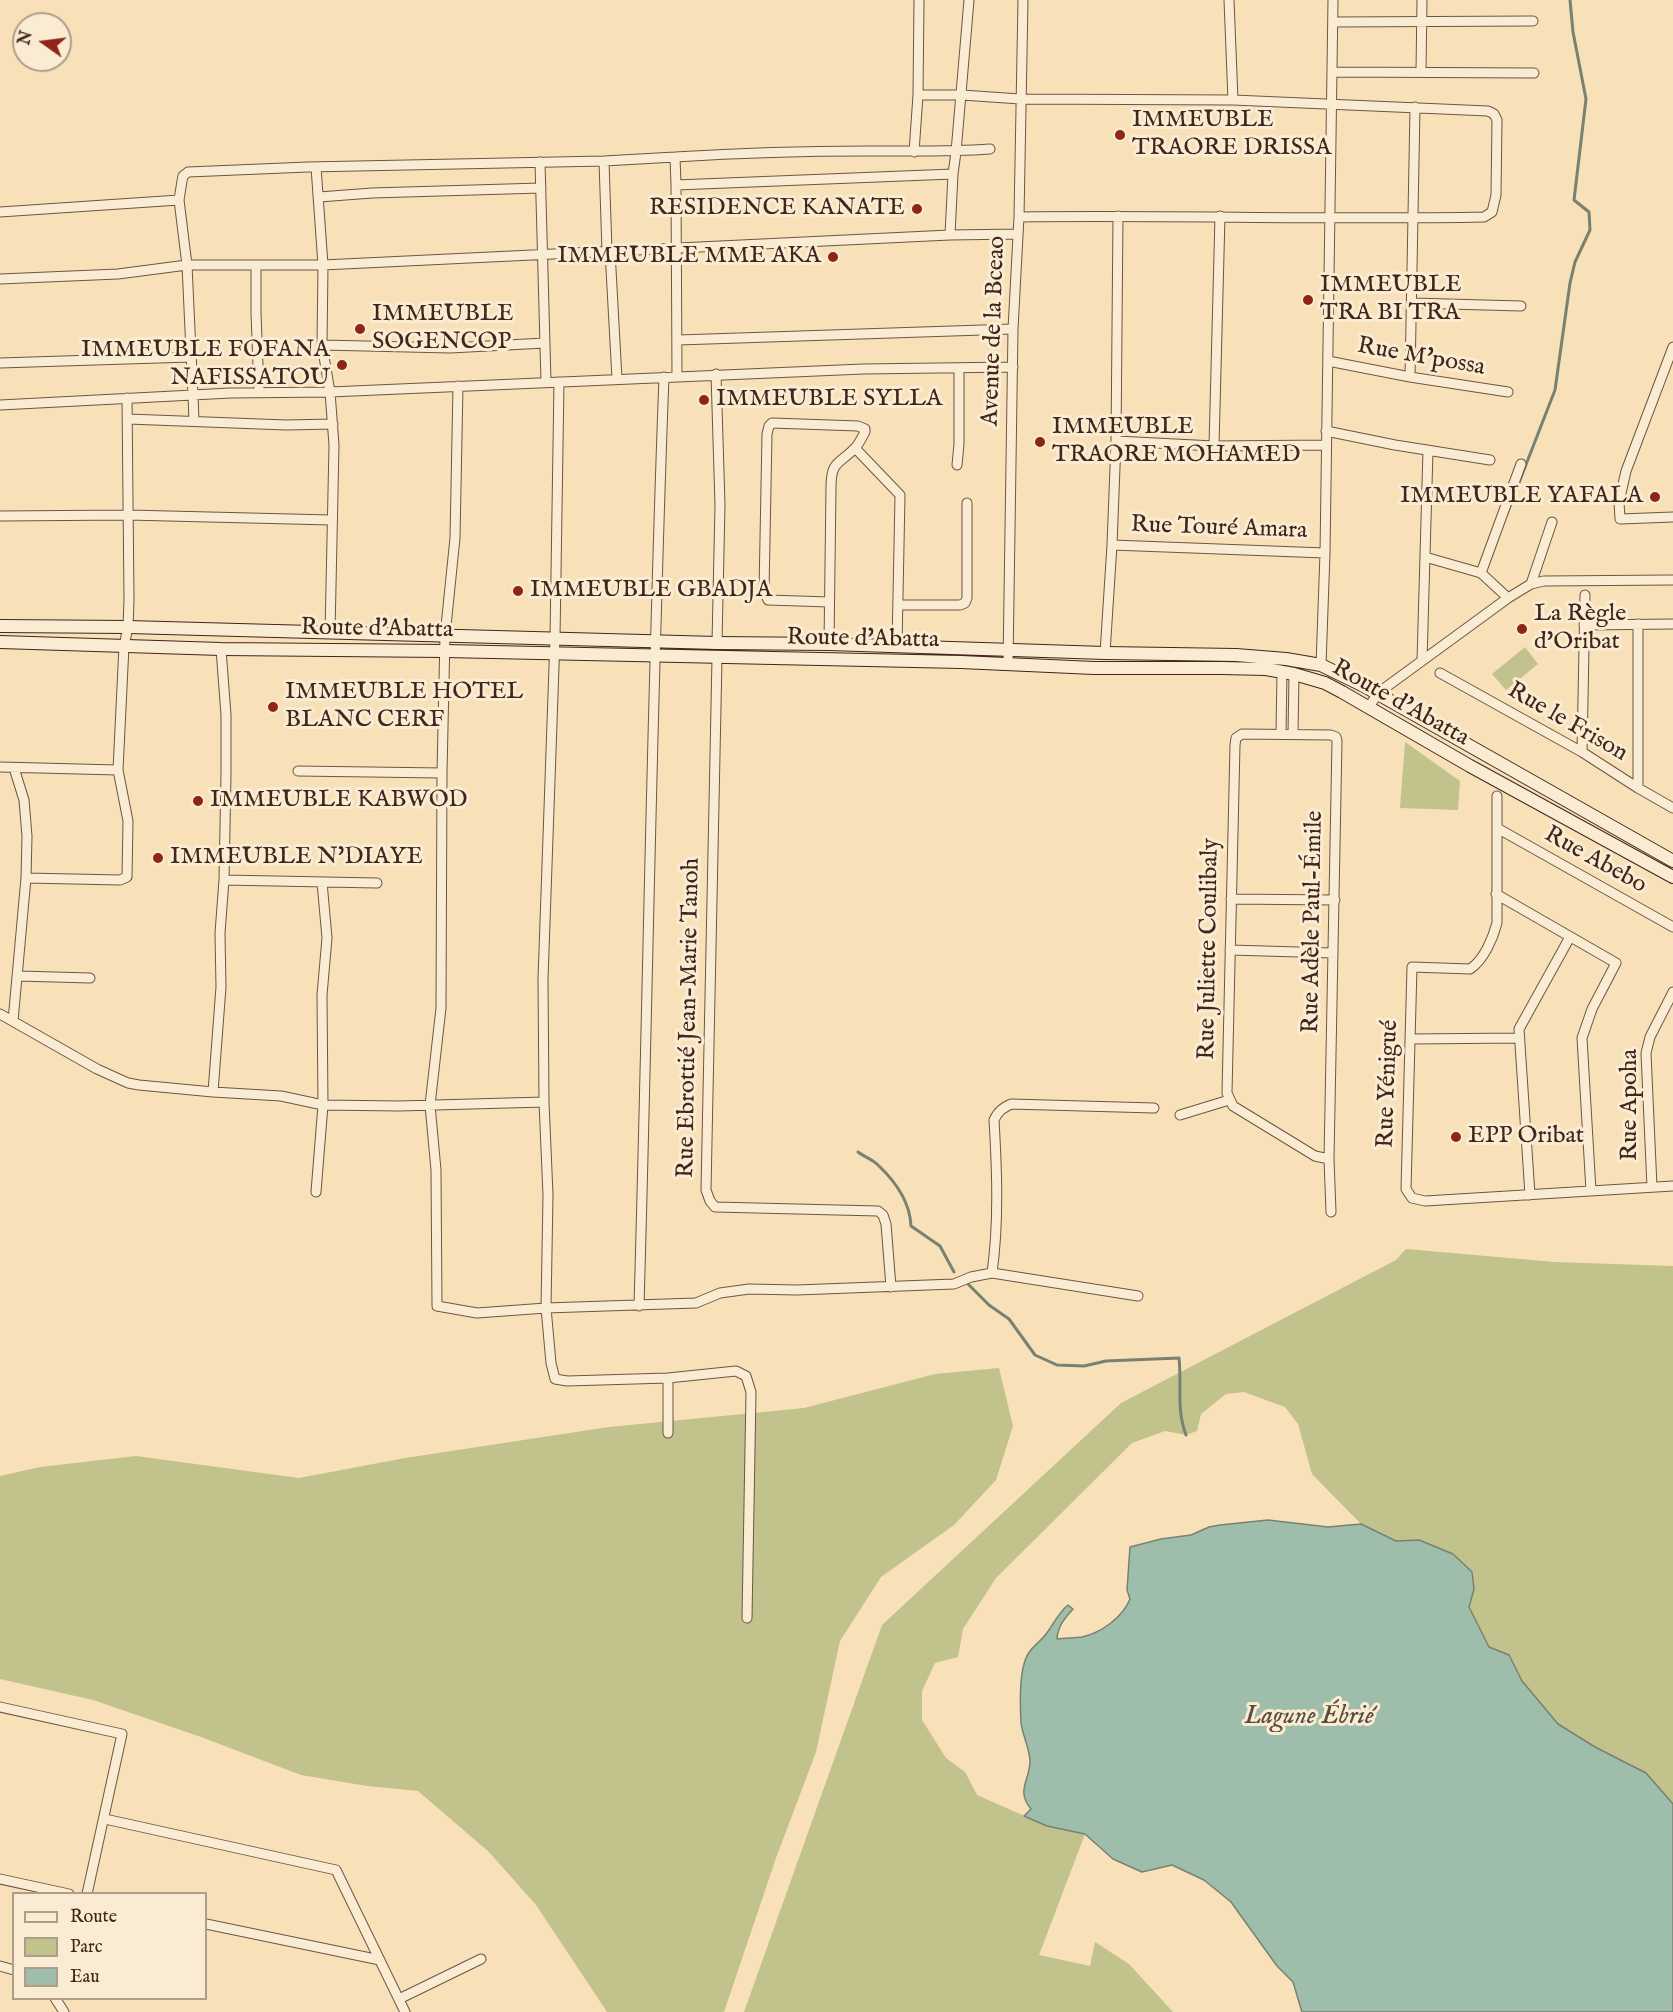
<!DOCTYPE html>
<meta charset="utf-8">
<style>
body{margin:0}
#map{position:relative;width:1673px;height:2012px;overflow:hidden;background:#f8e1b9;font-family:"IM FELL English",serif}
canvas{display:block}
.legend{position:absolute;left:12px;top:1892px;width:195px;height:108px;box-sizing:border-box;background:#faecd2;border:2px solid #b09d89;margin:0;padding:8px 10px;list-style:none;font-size:18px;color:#40261c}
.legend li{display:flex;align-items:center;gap:12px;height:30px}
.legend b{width:30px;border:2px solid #b09d89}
.north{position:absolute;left:12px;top:12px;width:60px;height:60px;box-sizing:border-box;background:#faecd2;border:2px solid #b09d89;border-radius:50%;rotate:284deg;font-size:16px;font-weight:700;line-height:24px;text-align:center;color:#40261c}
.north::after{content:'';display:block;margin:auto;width:21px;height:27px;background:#8f2418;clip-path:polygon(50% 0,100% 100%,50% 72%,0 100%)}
</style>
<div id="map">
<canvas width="1673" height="2012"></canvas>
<ul class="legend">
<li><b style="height:8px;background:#faecd2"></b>Route</li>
<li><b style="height:16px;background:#c1c28c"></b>Parc</li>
<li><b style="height:16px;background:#9ebeab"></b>Eau</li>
</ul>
<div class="north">N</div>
</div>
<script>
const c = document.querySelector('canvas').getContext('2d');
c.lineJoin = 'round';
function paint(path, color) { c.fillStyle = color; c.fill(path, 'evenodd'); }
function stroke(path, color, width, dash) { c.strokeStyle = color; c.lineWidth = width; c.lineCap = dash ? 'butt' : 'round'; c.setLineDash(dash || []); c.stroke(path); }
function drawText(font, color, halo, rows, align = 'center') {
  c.font = font + ' "IM FELL English",serif'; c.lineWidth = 6; c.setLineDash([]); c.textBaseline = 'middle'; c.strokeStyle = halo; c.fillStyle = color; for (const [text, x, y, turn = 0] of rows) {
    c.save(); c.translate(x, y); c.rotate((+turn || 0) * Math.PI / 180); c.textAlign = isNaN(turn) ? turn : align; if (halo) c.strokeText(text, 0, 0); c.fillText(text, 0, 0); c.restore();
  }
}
paint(new Path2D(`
 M 1525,647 L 1538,664 L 1506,690 L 1492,674 Z
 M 1405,742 L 1460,781 L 1458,810 L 1400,808 Z
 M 1406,1249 L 1555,1262 L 1673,1266 L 1673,1804 L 1646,1773 L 1595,1747 L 1558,1724 L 1522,1681 L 1509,1655 L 1489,1647 L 1469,1607 L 1474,1589 L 1472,1572 L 1453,1554 L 1419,1540 L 1396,1541 L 1361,1524 L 1312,1474 L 1298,1424 L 1285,1407 L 1244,1392 L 1226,1394 L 1201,1414 L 1197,1431 L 1186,1435 L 1165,1431 L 1132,1443 L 996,1578 L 963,1629 L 958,1657 L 935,1663 L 922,1691 L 922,1720 L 946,1758 L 965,1772 L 977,1795 L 1047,1826 L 1085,1834 L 1039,1955 L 1090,1966 L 1095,1942 L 1129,1964 L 1173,2012 L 744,2012 L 882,1625 L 1121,1403 L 1396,1260 Z
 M 999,1368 L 1013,1426 L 996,1480 L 954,1525 L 881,1577 L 840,1641 L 816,1752 L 776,1858 L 724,2012 L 607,2012 L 536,1905 L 489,1852 L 418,1791 L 367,1786 L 301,1775 L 201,1737 L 93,1700 L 0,1679 L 0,1476 L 40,1467 L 136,1456 L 299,1478 L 405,1458 L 609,1427 L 804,1408 L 935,1374 Z`), '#c1c28c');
const water = new Path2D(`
 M 1268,1520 L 1328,1527 L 1361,1524 L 1396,1541 L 1419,1540 L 1453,1554 L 1472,1572 L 1474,1589 L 1469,1607 L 1489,1647 L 1509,1655 L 1522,1681 L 1558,1724 L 1595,1747 L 1646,1773 L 1673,1804 L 1673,2012 L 1302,2012 L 1293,1982 L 1277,1966 L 1231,1902 L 1204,1880 L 1172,1865 L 1142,1872 L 1113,1859 L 1085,1834 L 1047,1826 L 1024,1816 L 1031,1809 C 1016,1791 1029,1782 1030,1762 C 1030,1748 1022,1735 1021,1722 C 1020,1704 1019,1669 1028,1654 C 1032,1647 1041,1641 1046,1634 C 1054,1624 1058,1613 1068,1605 L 1073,1609 C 1064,1619 1058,1626 1057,1639 C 1065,1638 1074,1638 1082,1637 C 1101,1633 1123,1617 1130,1599 L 1127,1590 L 1130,1547 L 1161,1539 L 1191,1535 L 1209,1527 L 1220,1525 Z`);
paint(water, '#9ebeab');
stroke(water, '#788172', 1.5);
stroke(new Path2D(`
 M 1506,516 L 1555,390 L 1570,283 L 1575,262 L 1590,230 L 1589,212 L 1574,200 L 1586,99 L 1573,32 L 1570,0
 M 858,1152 C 865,1157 873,1160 878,1165 C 895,1181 910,1202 911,1226 L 940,1246 L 954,1272
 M 966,1282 L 989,1305 L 1009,1319 L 1035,1355 L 1057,1365 L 1084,1366 L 1106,1361 L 1179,1358 C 1182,1386 1176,1408 1186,1435`), '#788172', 3);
const street = new Path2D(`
 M 919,0 L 918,95 L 962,95 L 1020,99 L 1233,100 L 1488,111 L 1494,114 L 1497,120 L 1496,195 L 1492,212 L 1484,217 C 1329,220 1174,215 1019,217
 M 1229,0 L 1233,100
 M 1333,22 L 1533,21
 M 1332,72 L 1534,73
 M 1421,72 L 1422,0
 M 914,152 L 918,95
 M 675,157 C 739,153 803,151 867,151 C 908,151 949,152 990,149
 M 604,161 L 607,251
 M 540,162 L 546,382
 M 316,167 L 323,265 L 322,345 L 330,392 L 334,445 L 330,633
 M 676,185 L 675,157 L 604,161 L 308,167 L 188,172 L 183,176 L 182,181 L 179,200 L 187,265 L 193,395 L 230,393 L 330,392 L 863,369 L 1013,367
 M 319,197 L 372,193 L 541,188
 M 0,212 L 179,200
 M 950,235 L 953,174 L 956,152 L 969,0
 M 610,251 L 617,379
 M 256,265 L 256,313 L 259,392
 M 0,279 L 118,274 L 187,265 L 323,265 L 950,235 L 1018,234
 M 1412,303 L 1521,306
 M 678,340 L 1013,329
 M 322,345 L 450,348 L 545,343
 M 1673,347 L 1626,471 L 1619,502 L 1620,519 L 1673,517
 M 1328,361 L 1410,377 L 1508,392
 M 0,363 L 190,357
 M 716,374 L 720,505 L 717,643
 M 677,377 L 676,185 L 953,174
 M 1410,377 L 1415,107
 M 559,382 L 555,638 L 543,979 L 544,1102 L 548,1195 L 546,1308 L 551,1363 L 555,1379 L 567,1381 L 668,1378 L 736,1371 L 746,1376 L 751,1392 L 747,1618
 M 458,386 L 455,538 L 445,636 L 442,773 L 441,1008 L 430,1105 L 436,1170 L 437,1306 L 477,1313 L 546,1308 L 696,1303 L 720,1293 L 749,1289 L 797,1290 L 954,1284 L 971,1277 L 992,1273 C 999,1222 997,1171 994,1120 C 998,1111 1003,1108 1011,1104 L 1154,1108
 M 0,405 L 193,395 L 194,421
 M 128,419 L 286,425 L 333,424
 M 1326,431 L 1395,445 L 1490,460
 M 1116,441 L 1214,446 L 1326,445
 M 1214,446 L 1220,216
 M 855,448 L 900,495 L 897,646
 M 957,465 L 959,444 L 959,368
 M 0,516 L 128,515 L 331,520
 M 1112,545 L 1325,553
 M 1425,557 L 1481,573 L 1508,598
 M 1481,573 L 1521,464
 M 1531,584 L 1552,522
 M 899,605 L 960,605 L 965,603 L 967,598 L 967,503
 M 1638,624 L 1638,788
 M 1584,625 L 1673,624
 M 829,644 L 831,487 C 831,460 840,464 855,448 C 859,444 862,437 865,432 L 865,429 L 858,426 L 772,423 L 769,426 L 767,434 L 764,591 L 768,600 L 829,602
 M 1105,653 L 1112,545 L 1116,441 L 1118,216
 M 717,658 L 706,1190 L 710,1201 L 715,1207 L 878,1211 L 883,1215 L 886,1224 L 891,1287
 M 1422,661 L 1428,450
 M 1008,664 L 1013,329 L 1019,217 L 1023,0
 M 1321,665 L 1325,553 L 1333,0
 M 1440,673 L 1582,752 L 1638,788 L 1673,808
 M 1369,707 L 1378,693 L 1508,598 L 1531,584 L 1544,581 L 1673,580
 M 1281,734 L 1282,672
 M 1293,734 L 1294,674
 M 1582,752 L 1585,595
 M 0,767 L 118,770
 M 298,771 L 442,773
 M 1497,796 L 1497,923 C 1493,938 1484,960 1470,969 L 1412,967 L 1406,1189 L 1412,1198 L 1425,1201 L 1673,1186
 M 1497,828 L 1673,927
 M 26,878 L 120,880 L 127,877 L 128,821 L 118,770 L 124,646 L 128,627 L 129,600 L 127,398
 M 224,880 L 377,883
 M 1496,894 L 1616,963 L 1592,1009 L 1582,1038 L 1591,1191
 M 1231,899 L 1335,900
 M 1230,950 L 1333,953
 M 19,976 L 90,978
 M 0,1014 L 97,1069 L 128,1083 L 139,1085 L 213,1092 L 281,1096 L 323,1105 L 399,1106 L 544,1102
 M 13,1021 L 26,878 L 27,836 L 24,800 L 14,768
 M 1410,1039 L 1519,1038
 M 213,1092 L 221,987 L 220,933 L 224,880 L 226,774 L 226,715 L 221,649
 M 1180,1115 L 1229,1100
 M 1329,1159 L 1315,1156 L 1233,1106 L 1227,1093 L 1235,745 L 1236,738 L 1242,734 L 1331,735 L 1336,737 L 1337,741 L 1329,1159 L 1331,1212
 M 1652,1187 L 1646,1053 L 1650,1037 L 1673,992
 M 316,1192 L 323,1105 L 322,995 L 327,938 L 322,882
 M 1530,1195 L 1519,1029 L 1570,937
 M 992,1273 L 1138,1296
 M 639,1306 C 648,996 652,687 664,377
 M 668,1378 L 668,1433
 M 0,1707 L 122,1734 L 87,1894
 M 105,1819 L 336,1870 L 405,2012
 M 0,1879 L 69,1894
 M 206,1924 L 380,1960
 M 0,1966 L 14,1970
 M 55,1998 L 64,2012
 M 399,1999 L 481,1959`);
const secondary = new Path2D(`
 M 0,626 L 128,627 L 717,643 L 829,644 L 1105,653 L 1236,655 L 1286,659 L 1321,665 L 1364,686 L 1673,861
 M 0,642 L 221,649 L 445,651 L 961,662 L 1094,668 L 1222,668 L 1266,669 L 1294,674 L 1325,683 L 1342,692 L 1470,766 L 1673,877`);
stroke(street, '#6e5543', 11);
stroke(secondary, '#40261c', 14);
stroke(street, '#faecd2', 9);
stroke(secondary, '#faecd2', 12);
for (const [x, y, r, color] of [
 [1120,135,6,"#8f2418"],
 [917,209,6,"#8f2418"],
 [833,257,6,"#8f2418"],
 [1308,300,6,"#8f2418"],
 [360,329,6,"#8f2418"],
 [342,365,6,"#8f2418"],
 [704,400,6,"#8f2418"],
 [1040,442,6,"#8f2418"],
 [1655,497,6,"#8f2418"],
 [518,591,6,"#8f2418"],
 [1522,629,6,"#8f2418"],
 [273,707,6,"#8f2418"],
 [198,801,6,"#8f2418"],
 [158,858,6,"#8f2418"],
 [1456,1137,6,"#8f2418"]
]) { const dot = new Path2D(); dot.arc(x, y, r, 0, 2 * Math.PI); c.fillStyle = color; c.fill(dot); stroke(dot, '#faecd2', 2); }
drawText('24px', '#40261c', '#faecd2', [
 ["IMMEUBLE",1132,121],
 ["TRAORE DRISSA",1132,149],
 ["RESIDENCE KANATE",905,209,"right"],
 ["IMMEUBLE MME AKA",821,257,"right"],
 ["IMMEUBLE",1320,286],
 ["TRA BI TRA",1320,314],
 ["IMMEUBLE",372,315],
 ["SOGENCOP",372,343],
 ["IMMEUBLE FOFANA",330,351,"right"],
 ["NAFISSATOU",330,379,"right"],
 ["IMMEUBLE SYLLA",716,400],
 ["IMMEUBLE",1052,428],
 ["TRAORE MOHAMED",1052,456],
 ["IMMEUBLE YAFALA",1643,497,"right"],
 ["IMMEUBLE GBADJA",530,591],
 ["La Règle",1534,615],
 ["d'Oribat",1534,643],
 ["IMMEUBLE HOTEL",285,693],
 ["BLANC CERF",285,721],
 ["IMMEUBLE KABWOD",210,801],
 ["IMMEUBLE N'DIAYE",170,858],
 ["EPP Oribat",1468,1137]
], 'left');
drawText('24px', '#40261c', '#faecd2', [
 ["Avenue de la Bceao",995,331,-88],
 ["Rue M'possa",1421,358,10],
 ["Rue Touré Amara",1219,529,2],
 ["Route d'Abatta",377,630,1],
 ["Route d'Abatta",863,640,1],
 ["Route d'Abatta",1400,704,29],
 ["Rue le Frison",1567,723,30],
 ["Rue Abebo",1595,861,29],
 ["Rue Adèle Paul-Émile",1314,922,-89],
 ["Rue Juliette Coulibaly",1210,949,-89],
 ["Rue Ebrottié Jean-Marie Tanoh",690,1018,-89],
 ["Rue Yénigué",1389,1084,-88],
 ["Rue Apoha",1631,1105,-90]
]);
drawText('italic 26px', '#584c40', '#faecd2', [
 ["Lagune Ébrié",1309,1718]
]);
</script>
